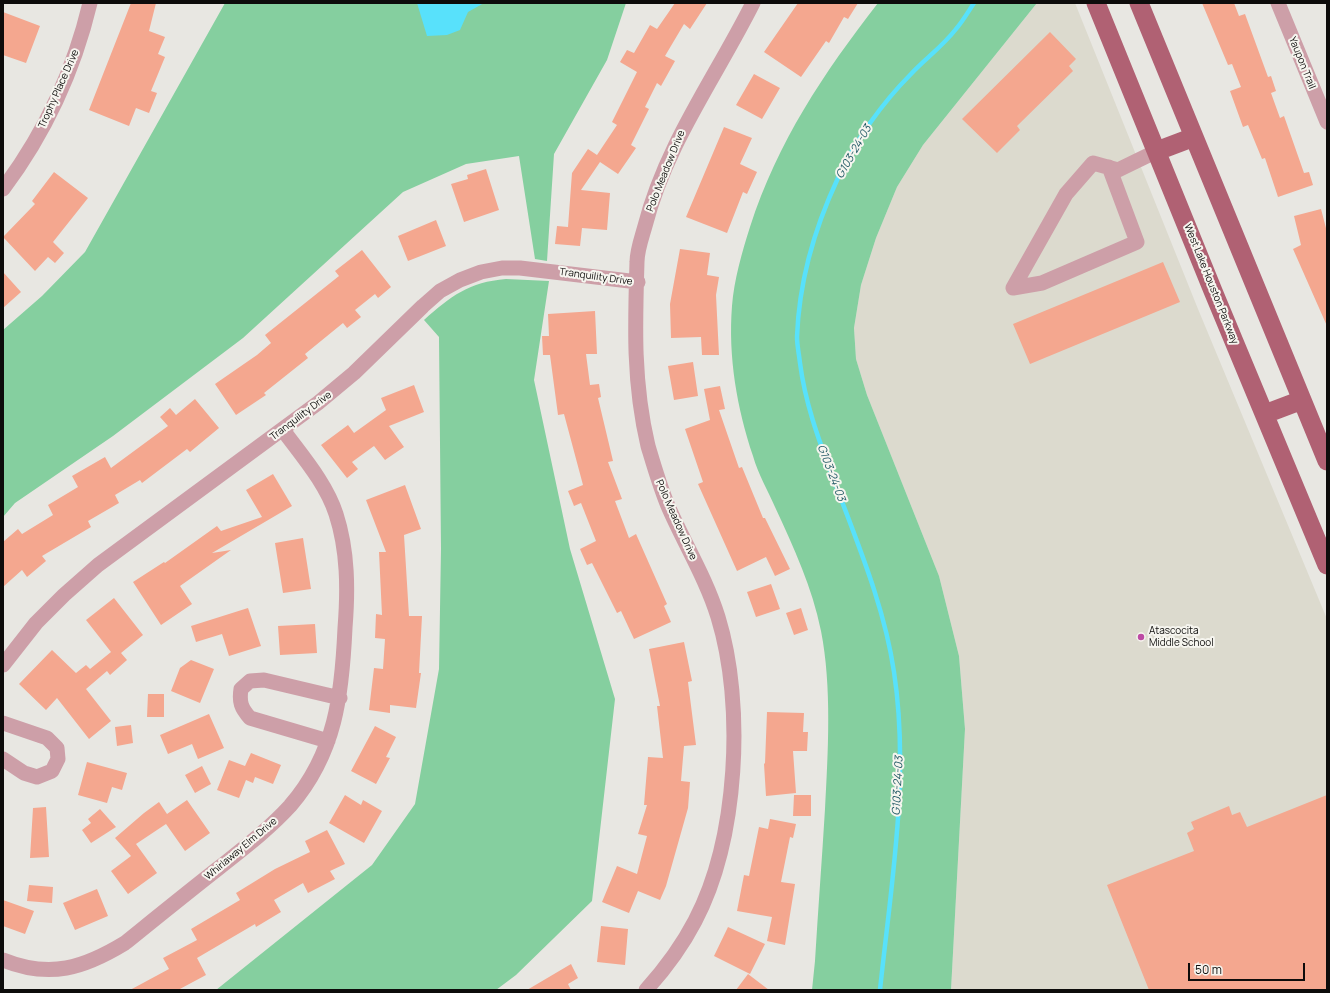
<!DOCTYPE html>
<style>
body{margin:0}
#map{position:relative;width:1330px;height:993px;overflow:hidden;background:#e8e7e2;font-family:Manrope,sans-serif}
canvas{display:block}
.frame{position:absolute;inset:0;border:4px solid #0d0c0b;pointer-events:none}
.scale{position:absolute;left:1188px;top:963px;width:117px;height:18px;box-sizing:border-box;border:2px solid #0d0c0b;border-top:0;padding-left:5px;font-size:12px;line-height:14px;white-space:nowrap;color:#0d0c0b;-webkit-text-stroke:3px #f6f5ef;paint-order:stroke}
</style>
<div id="map">
<canvas width="1330" height="993"></canvas>
<div class="frame"></div>
<div class="scale">50 m</div>
</div>
<script>
const c = document.querySelector('canvas').getContext('2d');
c.lineJoin = 'round';
function paint(path, color) { c.fillStyle = color; c.fill(path, 'evenodd'); }
function stroke(path, color, width, dash) { c.strokeStyle = color; c.lineWidth = width; c.lineCap = dash ? 'butt' : 'round'; c.setLineDash(dash || []); c.stroke(path); }
function drawText(font, color, halo, rows, align = 'center') {
  c.font = font + ' Manrope,sans-serif'; c.lineWidth = 4; c.setLineDash([]); c.textBaseline = 'middle'; c.strokeStyle = halo; c.fillStyle = color; for (const [text, x, y, turn = 0] of rows) {
    c.save(); c.translate(x, y); c.rotate((+turn || 0) * Math.PI / 180); c.textAlign = isNaN(turn) ? turn : align; if (halo) c.strokeText(text, 0, 0); c.fillText(text, 0, 0); c.restore();
  }
}
paint(new Path2D(`
 M 1037,3 L 1075,3 L 1198,309 L 1327,619 L 1327,990 L 951,990 L 965,729 L 959,656 L 939,576 L 867,395 L 856,359 L 854,328 L 861,285 L 876,238 L 897,187 L 923,145 Z`), '#dcdace');
paint(new Path2D(`
 M 225,3 L 626,3 L 607,60 L 554,154 L 547,261 L 535,259 L 519,156 L 466,164 L 403,192 L 243,338 L 113,436 L 15,503 L 3,517 L 3,330 L 42,296 L 85,252 Z
 M 878,3 L 1037,3 L 923,145 L 897,187 L 876,238 L 861,285 L 854,328 L 856,359 L 867,395 L 939,576 L 959,656 L 965,729 L 951,990 L 812,990 L 815,961 C 818,910 822,859 825,809 C 828,752 832,687 821,631 C 812,587 794,548 775,507 C 768,491 758,474 753,456 C 737,408 728,357 732,306 C 734,280 742,252 750,227 C 778,141 823,74 878,3 Z
 M 506,279 L 549,281 L 534,380 L 570,549 L 615,699 L 592,901 L 516,975 L 496,990 L 216,990 L 372,865 L 415,804 L 439,669 L 441,549 L 439,337 L 424,320 C 451,296 469,282 506,279 Z`), '#85cf9f');
paint(new Path2D(`
 M 417,3 L 484,3 L 468,12 L 460,30 L 447,35 L 427,36 Z`), '#58e1fb');
stroke(new Path2D(`
 M 880,990 C 891,885 910,777 894,672 C 884,604 856,540 832,475 C 818,438 805,402 800,363 C 799,354 797,345 797,337 C 799,282 815,227 838,178 C 854,142 883,102 911,74 C 925,59 943,46 956,29 C 963,21 968,12 974,3`), '#58e1fb', 4.5);
paint(new Path2D(`
 M 131,3 L 156,3 L 149,31 L 165,37 L 158,54 L 165,57 L 151,91 L 157,93 L 149,113 L 136,108 L 129,126 L 89,110 Z
 M 675,3 L 707,3 L 690,29 L 684,24 L 665,56 L 675,61 L 661,86 L 657,83 L 645,107 L 649,109 L 631,145 L 636,148 L 618,174 L 600,162 L 581,190 L 610,193 L 607,230 L 582,228 L 580,246 L 555,244 L 557,226 L 568,227 L 572,173 L 588,149 L 597,155 L 617,125 L 612,122 L 637,72 L 620,62 L 627,50 L 634,53 L 650,25 L 657,29 Z
 M 798,3 L 858,3 L 848,19 L 844,17 L 829,43 L 826,41 L 801,77 L 764,52 Z
 M 1202,3 L 1234,3 L 1239,16 L 1245,14 L 1268,77 L 1271,76 L 1276,91 L 1271,93 L 1280,118 L 1284,116 L 1304,173 L 1309,172 L 1313,185 L 1278,197 L 1265,158 L 1262,159 L 1248,125 L 1243,127 L 1230,91 L 1241,87 L 1232,64 L 1228,65 Z
 M 3,12 L 40,26 L 26,63 L 3,55 Z
 M 1050,32 L 1076,59 L 1069,66 L 1073,71 L 1017,126 L 1020,130 L 997,153 L 962,119 Z
 M 754,74 L 780,88 L 762,119 L 736,105 Z
 M 724,127 L 752,138 L 740,164 L 757,172 L 747,194 L 743,192 L 727,233 L 686,217 Z
 M 486,169 L 499,210 L 464,222 L 451,184 L 468,179 L 467,175 Z
 M 54,172 L 88,198 L 53,242 L 64,253 L 55,263 L 48,257 L 35,271 L 3,237 L 35,204 L 32,201 Z
 M 1321,209 L 1327,232 L 1327,326 L 1293,249 L 1301,245 L 1294,216 Z
 M 436,220 L 446,246 L 408,261 L 398,236 Z
 M 680,249 L 710,253 L 707,275 L 719,277 L 716,295 L 719,355 L 702,355 L 701,337 L 671,338 L 670,304 Z
 M 362,250 L 391,287 L 378,298 L 375,294 L 355,310 L 361,317 L 347,328 L 343,323 L 305,354 L 308,358 L 264,393 L 266,395 L 236,415 L 215,384 L 257,355 L 271,343 L 265,335 L 339,276 L 335,271 Z
 M 1163,262 L 1180,302 L 1030,364 L 1013,324 Z
 M 3,272 L 21,292 L 3,308 Z
 M 595,311 L 597,354 L 586,354 L 590,385 L 599,384 L 601,397 L 598,398 L 613,461 L 608,462 L 622,499 L 615,501 L 629,538 L 636,534 L 667,604 L 664,606 L 671,622 L 634,639 L 621,611 L 617,613 L 592,563 L 587,565 L 580,549 L 596,541 L 581,503 L 574,506 L 568,491 L 583,485 L 564,414 L 558,415 L 550,355 L 543,355 L 542,336 L 549,336 L 548,314 Z
 M 693,362 L 698,396 L 674,400 L 668,366 Z
 M 414,385 L 424,412 L 389,426 L 404,447 L 385,460 L 374,446 L 352,462 L 358,469 L 347,478 L 321,445 L 348,425 L 354,433 L 386,410 L 381,398 Z
 M 720,386 L 725,409 L 719,410 L 739,468 L 742,467 L 763,518 L 765,518 L 790,569 L 775,576 L 766,557 L 737,571 L 698,484 L 703,482 L 685,429 L 710,420 L 704,389 Z
 M 195,399 L 219,428 L 190,452 L 187,449 L 142,483 L 140,480 L 115,495 L 119,503 L 88,521 L 91,527 L 42,556 L 46,561 L 27,577 L 22,570 L 3,587 L 3,542 L 18,529 L 22,534 L 53,515 L 48,505 L 78,487 L 72,476 L 105,457 L 111,468 L 168,426 L 160,417 L 170,408 L 176,415 Z
 M 273,474 L 292,506 L 212,553 L 231,550 L 180,586 L 192,604 L 161,625 L 133,582 L 164,562 L 165,563 L 217,526 L 221,531 L 262,517 L 246,490 Z
 M 405,485 L 421,529 L 404,535 L 409,616 L 422,616 L 419,673 L 421,673 L 416,708 L 390,705 L 390,713 L 369,710 L 374,668 L 383,669 L 385,639 L 375,638 L 376,614 L 382,615 L 379,552 L 386,552 L 366,500 Z
 M 303,538 L 311,589 L 283,593 L 275,543 Z
 M 771,584 L 780,609 L 756,617 L 747,592 Z
 M 114,598 L 143,635 L 121,653 L 127,660 L 110,675 L 107,671 L 86,689 L 111,721 L 89,739 L 57,698 L 46,710 L 19,684 L 52,650 L 76,673 L 86,665 L 90,669 L 111,652 L 86,620 Z
 M 248,608 L 261,646 L 229,656 L 222,634 L 196,642 L 191,626 Z
 M 801,608 L 808,630 L 794,635 L 786,613 Z
 M 315,624 L 317,653 L 280,655 L 278,626 Z
 M 684,642 L 692,681 L 688,682 L 696,745 L 684,746 L 681,781 L 690,782 L 688,808 L 666,886 L 660,900 L 638,891 L 629,913 L 602,902 L 617,866 L 637,874 L 647,836 L 638,834 L 647,805 L 644,805 L 648,757 L 663,758 L 657,706 L 660,706 L 649,649 Z
 M 191,660 L 214,669 L 200,703 L 171,691 L 180,668 Z
 M 148,694 L 164,694 L 164,717 L 147,717 Z
 M 767,712 L 804,713 L 803,732 L 808,732 L 807,751 L 793,751 L 796,793 L 766,796 L 764,764 L 765,763 Z
 M 209,714 L 224,748 L 198,759 L 192,744 L 168,754 L 160,735 Z
 M 131,725 L 133,743 L 117,746 L 115,727 Z
 M 375,726 L 396,737 L 386,757 L 390,758 L 376,784 L 351,771 Z
 M 251,753 L 281,765 L 273,784 L 255,777 L 253,783 L 246,780 L 239,798 L 217,790 L 229,760 L 245,766 Z
 M 87,762 L 127,773 L 122,790 L 112,787 L 107,803 L 78,795 Z
 M 202,766 L 211,784 L 195,793 L 185,775 Z
 M 345,795 L 361,805 L 363,800 L 382,811 L 364,843 L 329,823 Z
 M 794,795 L 811,795 L 811,816 L 793,816 Z
 M 1327,795 L 1327,990 L 1149,990 L 1107,885 L 1194,851 L 1187,833 L 1194,829 L 1191,822 L 1229,806 L 1232,815 L 1240,812 L 1247,827 Z
 M 187,800 L 210,833 L 185,851 L 166,824 L 136,844 L 157,873 L 128,894 L 111,871 L 131,856 L 115,838 L 144,813 L 159,802 L 167,814 Z
 M 46,807 L 49,857 L 30,858 L 33,808 Z
 M 100,809 L 116,827 L 91,843 L 82,830 L 91,823 L 88,819 Z
 M 770,819 L 796,824 L 793,838 L 790,837 L 781,882 L 795,884 L 785,945 L 767,941 L 772,917 L 737,911 L 744,875 L 749,876 L 759,827 L 768,829 Z
 M 327,830 L 345,864 L 330,871 L 335,879 L 308,893 L 303,883 L 274,900 L 281,912 L 256,927 L 255,924 L 197,958 L 206,975 L 178,990 L 130,990 L 169,969 L 163,958 L 197,940 L 191,929 L 240,900 L 236,893 L 275,869 L 310,852 L 305,841 Z
 M 29,885 L 53,887 L 52,903 L 27,901 Z
 M 97,889 L 108,916 L 75,930 L 63,903 Z
 M 3,900 L 34,911 L 25,934 L 3,926 Z
 M 601,926 L 628,929 L 625,965 L 597,962 Z
 M 728,927 L 765,944 L 750,974 L 714,956 Z
 M 571,964 L 578,978 L 568,984 L 571,990 L 527,990 Z
 M 748,974 L 769,990 L 736,990 Z`), '#f4a78f');
stroke(new Path2D(`
 M 1278,3 L 1327,122
 M 1109,167 L 1137,242 L 1042,283 L 1013,288 L 1066,194 L 1093,163 L 1118,170 L 1157,151
 M 3,189 C 45,133 74,70 90,3
 M 3,665 L 36,623 L 64,595 L 98,565 L 318,403 L 354,373 L 423,306 L 440,291 L 460,280 L 481,272 L 502,268 L 520,268 L 638,282
 M 3,723 L 47,738 L 57,748 L 58,759 L 52,771 L 37,777 L 24,773 L 3,759
 M 328,741 L 250,718 C 241,708 239,702 241,689 L 250,681 L 264,680 L 340,698
 M 3,960 C 50,979 84,968 125,943 C 156,918 188,892 220,867 C 244,848 269,829 290,806 C 336,753 342,694 345,628 C 348,590 348,551 336,514 C 326,483 302,456 283,430
 M 646,990 C 665,969 682,946 695,921 C 738,839 745,705 718,617 C 706,578 684,543 668,506 C 660,487 654,466 648,446 C 633,383 635,325 637,262 C 637,250 642,237 645,226 C 666,144 716,77 753,3`), '#cd9fa8', 15);
stroke(new Path2D(`
 M 1096,3 L 1213,291 L 1327,565
 M 1139,3 L 1327,461
 M 1157,151 L 1194,137
 M 1265,414 L 1302,400`), '#b06173', 19);
for (const [x, y, r, color] of [
 [1141,637,4,"#bd4aa4"]
]) { const dot = new Path2D(); dot.arc(x, y, r, 0, 2 * Math.PI); c.fillStyle = color; c.fill(dot); stroke(dot, '#f6f5ef', 1.5); }
drawText('10px', '#0d0c0b', '#f6f5ef', [
 ["Yaupon Trail",1302,63,68],
 ["Trophy Place Drive",59,89,-66],
 ["Polo Meadow Drive",666,171,-68],
 ["Tranquility Drive",596,277,8],
 ["West Lake Houston Parkway",1211,284,68],
 ["Tranquility Drive",301,416,-37],
 ["Polo Meadow Drive",676,520,66],
 ["Whirlaway Elm Drive",241,849,-40]
]);
drawText('10px', '#0d0c0b', '#f6f5ef', [
 ["Atascocita",1149,631],
 ["Middle School",1149,643]
], 'left');
drawText('italic 11px', '#215965', '#f6f5ef', [
 ["G103-24-03",854,152,-60],
 ["G103-24-03",831,473,69],
 ["G103-24-03",898,786,-87]
]);
</script>
